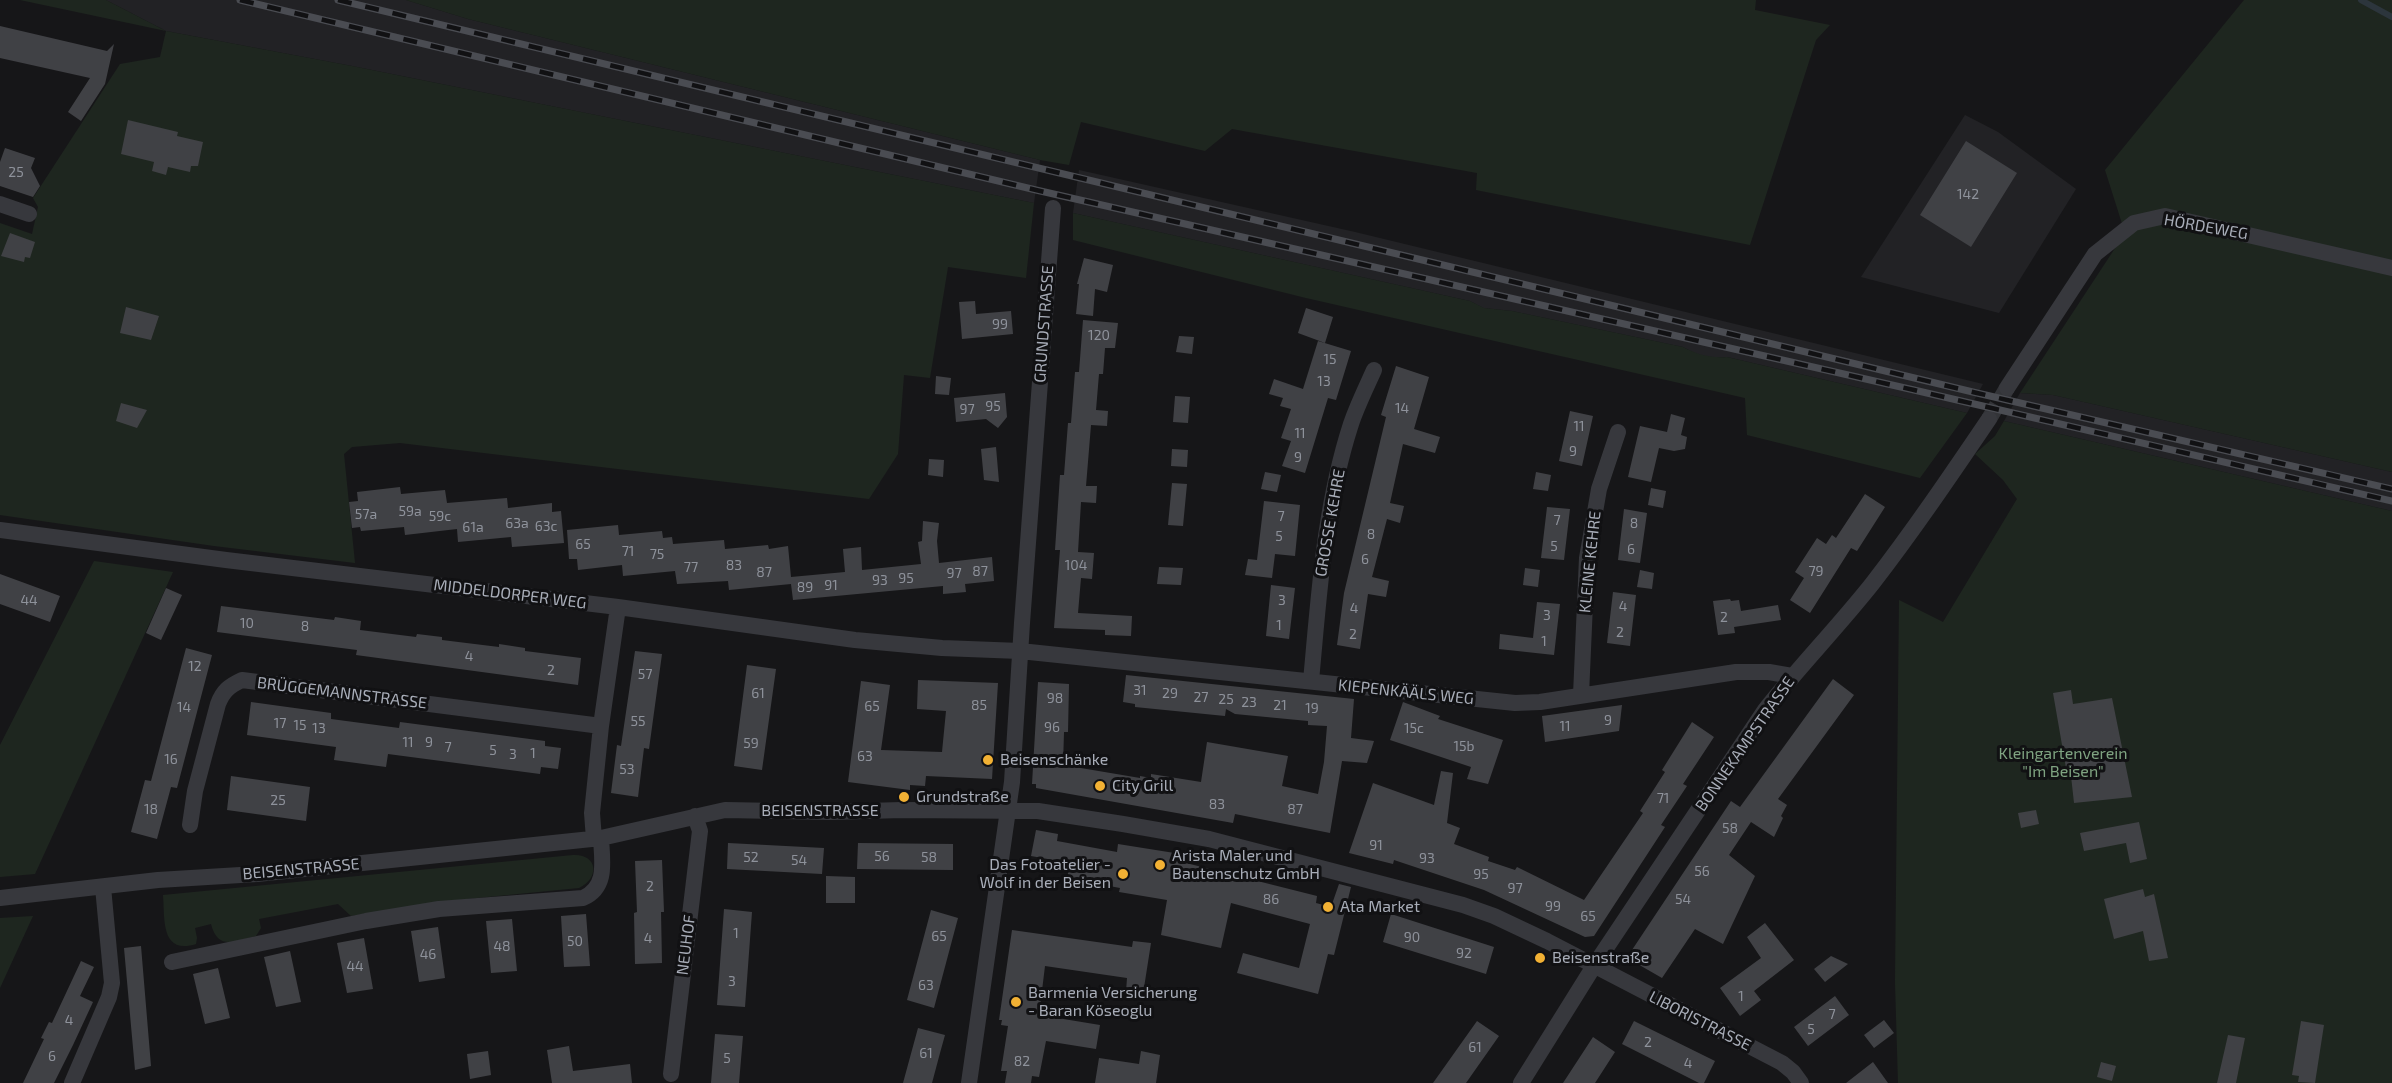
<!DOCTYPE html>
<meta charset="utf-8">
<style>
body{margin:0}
canvas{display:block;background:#161618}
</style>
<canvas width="2392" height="1083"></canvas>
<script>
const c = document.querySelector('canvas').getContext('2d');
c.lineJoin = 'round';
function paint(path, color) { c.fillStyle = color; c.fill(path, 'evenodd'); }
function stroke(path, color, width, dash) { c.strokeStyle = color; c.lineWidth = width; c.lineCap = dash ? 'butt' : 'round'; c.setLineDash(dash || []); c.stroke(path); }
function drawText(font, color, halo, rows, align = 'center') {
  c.font = font + ' "Exo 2",sans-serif'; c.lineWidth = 6; c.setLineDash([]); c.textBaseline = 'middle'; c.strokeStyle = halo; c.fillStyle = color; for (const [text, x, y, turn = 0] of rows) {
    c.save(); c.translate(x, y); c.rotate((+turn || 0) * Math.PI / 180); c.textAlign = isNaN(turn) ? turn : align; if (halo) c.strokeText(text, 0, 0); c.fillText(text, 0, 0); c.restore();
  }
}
paint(new Path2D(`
 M 106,0 L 406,0 L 468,19 L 1040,160 L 1034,203 L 352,66 L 166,31 Z
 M 1965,115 L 1998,132 L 2076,189 L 1999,313 L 1861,277 Z
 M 1079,170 L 1355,232 L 1983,384 L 1967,413 L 1727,357 L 1711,358 L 1698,355 L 1683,347 L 1512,311 L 1483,308 L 1470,301 L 1073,213 Z
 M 2020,393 L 2053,395 L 2392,472 L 2392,511 L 2004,421 Z`), '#222225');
paint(new Path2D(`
 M 20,0 L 106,0 L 166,31 L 352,66 L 1034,203 L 1026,278 L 948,267 L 930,378 L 904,375 L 898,454 L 869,499 L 400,443 L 352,447 L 344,454 L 355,563 L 214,546 L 0,515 L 0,223 L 32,234 L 38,207 L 33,198 L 120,64 L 160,57 L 166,31 Z
 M 406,0 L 1756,0 L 1755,10 L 1830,25 L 1816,40 L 1750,245 L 1476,190 L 1477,173 L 1232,129 L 1205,151 L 1081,122 L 1069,165 L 1040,160 L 468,19 Z
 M 2244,0 L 2392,0 L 2392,472 L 2053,395 L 2020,393 L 2125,233 L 2105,170 Z
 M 1073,213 L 1470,301 L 1484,308 L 1512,311 L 1683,347 C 1698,355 1710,358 1727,357 L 1967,413 L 1920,478 L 1747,435 L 1745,398 L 1306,298 L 1073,240 Z
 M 2004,421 L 2392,511 L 2392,1083 L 1898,1083 L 1895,982 L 1899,600 L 1943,622 L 2017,499 L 2003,480 L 1975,454 L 1995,436 Z
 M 94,561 L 173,572 L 35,874 L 0,877 L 0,745 Z
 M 573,855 C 598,854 600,878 579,888 L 467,899 L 351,916 L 338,904 L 259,919 L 261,928 L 256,936 C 235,941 218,951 211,924 L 195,928 L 197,938 L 196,944 C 160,955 165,918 163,895 Z
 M 33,916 L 0,988 L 0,918 Z`), '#1e261f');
stroke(new Path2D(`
 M 2361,0 L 2392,17`), '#2c353c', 6);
paint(new Path2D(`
 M 0,26 L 107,51 L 114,44 L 105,84 L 81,121 L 68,112 L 90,78 L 0,58 Z
 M 128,120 L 178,132 L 177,136 L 203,142 L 198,166 L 191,166 L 190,172 L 168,167 L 166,175 L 152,171 L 154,162 L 121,154 Z
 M 1966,141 L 2017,173 L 1971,247 L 1920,215 Z
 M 5,148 L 35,158 L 31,168 L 40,186 L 33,197 L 0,186 L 0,162 Z
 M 10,233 L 35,242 L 30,258 L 25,257 L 24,262 L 1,256 Z
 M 1084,258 L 1113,265 L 1107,292 L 1095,289 L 1093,316 L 1076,314 L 1079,284 L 1077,284 Z
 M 975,301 L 976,314 L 1011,311 L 1013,334 L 962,339 L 959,302 Z
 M 126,307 L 159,316 L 151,340 L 120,333 Z
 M 1306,308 L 1333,317 L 1325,343 L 1298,333 Z
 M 1083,320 L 1118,323 L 1115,348 L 1105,348 L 1103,374 L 1099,374 L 1096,410 L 1108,411 L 1107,426 L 1091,425 L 1086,486 L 1097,486 L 1096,503 L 1081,502 L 1078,552 L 1094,553 L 1092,579 L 1081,578 L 1078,613 L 1132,616 L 1131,636 L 1105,635 L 1105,630 L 1054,628 L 1060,550 L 1055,550 L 1060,475 L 1064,475 L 1068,423 L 1071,423 L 1075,372 L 1079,372 Z
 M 1179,336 L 1194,337 L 1192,354 L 1176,352 Z
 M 1318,341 L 1351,351 L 1336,400 L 1328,398 L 1305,473 L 1282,466 L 1291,441 L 1281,438 L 1291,409 L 1280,406 L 1283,398 L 1269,394 L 1274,379 L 1303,389 Z
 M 1396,366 L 1429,377 L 1414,429 L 1440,437 L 1435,453 L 1403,444 L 1390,503 L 1404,506 L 1400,523 L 1387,519 L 1372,577 L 1389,581 L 1386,597 L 1368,594 L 1360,649 L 1337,645 L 1344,593 L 1386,417 L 1381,415 Z
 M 936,376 L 951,378 L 949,395 L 935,394 Z
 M 1005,393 L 1007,417 L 998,428 L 986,419 L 956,422 L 954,398 Z
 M 1175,396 L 1190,397 L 1188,423 L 1173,422 Z
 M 121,403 L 147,410 L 137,428 L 116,421 Z
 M 1570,411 L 1593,416 L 1582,466 L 1559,461 Z
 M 1671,414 L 1685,418 L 1681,435 L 1687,437 L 1685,449 L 1674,451 L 1659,448 L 1651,482 L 1628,477 L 1640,426 L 1667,432 Z
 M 996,447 L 999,482 L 984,480 L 981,449 Z
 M 1172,449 L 1188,450 L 1187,467 L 1171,466 Z
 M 929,459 L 944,460 L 943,477 L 928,475 Z
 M 1265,472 L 1281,475 L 1277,492 L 1261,489 Z
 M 1536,472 L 1551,475 L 1548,491 L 1533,489 Z
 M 1172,483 L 1187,484 L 1183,526 L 1168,525 Z
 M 400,487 L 401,494 L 445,490 L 447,503 L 507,498 L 508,508 L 552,503 L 552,512 L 561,511 L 564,543 L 512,547 L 511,537 L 458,542 L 457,529 L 405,535 L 404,527 L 361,531 L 360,527 L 352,528 L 349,502 L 358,501 L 357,492 Z
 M 1651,488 L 1666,491 L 1663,508 L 1648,505 Z
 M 1865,494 L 1885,507 L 1857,551 L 1851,548 L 1810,613 L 1790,600 L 1804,578 L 1795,572 L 1817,538 L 1826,544 L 1832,535 L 1836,538 Z
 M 1264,501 L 1300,505 L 1295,556 L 1275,554 L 1272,578 L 1245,575 L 1248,559 L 1257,560 Z
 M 1547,507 L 1570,509 L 1564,560 L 1541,558 Z
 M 1624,509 L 1647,513 L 1640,563 L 1618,560 Z
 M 923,521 L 939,523 L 937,541 L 939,563 L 992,557 L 994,581 L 965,584 L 966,592 L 943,594 L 943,586 L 793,600 L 791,584 L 729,590 L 728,581 L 677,584 L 675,571 L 623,576 L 622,565 L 578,570 L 577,559 L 569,559 L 567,530 L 618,525 L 619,535 L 662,531 L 663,538 L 672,537 L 673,544 L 724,540 L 725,549 L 768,545 L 769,549 L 788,546 L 791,577 L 845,572 L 843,549 L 861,547 L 862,570 L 921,564 L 918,542 L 922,541 Z
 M 1159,567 L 1183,568 L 1181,585 L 1157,584 Z
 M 1525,568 L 1540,570 L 1538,587 L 1523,585 Z
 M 1640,570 L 1654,573 L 1652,589 L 1637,587 Z
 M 0,574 L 60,596 L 50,622 L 0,604 Z
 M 1271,585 L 1295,588 L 1289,639 L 1266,636 Z
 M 166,588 L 182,595 L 161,640 L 146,633 Z
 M 1613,592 L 1636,595 L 1630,646 L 1607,643 Z
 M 1730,599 L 1731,601 L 1739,600 L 1741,611 L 1778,605 L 1781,620 L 1734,627 L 1735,633 L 1718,635 L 1713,601 Z
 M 1537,602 L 1560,604 L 1554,655 L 1499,649 L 1500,634 L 1533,638 Z
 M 221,606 L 334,620 L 335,617 L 361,621 L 360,630 L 416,637 L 417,634 L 442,637 L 442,640 L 499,647 L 499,644 L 525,648 L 525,651 L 581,658 L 578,685 L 356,655 L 357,650 L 217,632 Z
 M 186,648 L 212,655 L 177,788 L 171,787 L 157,839 L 131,832 L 145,780 L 151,781 Z
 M 635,651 L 662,654 L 649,749 L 644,748 L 638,797 L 611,793 L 617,745 L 621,746 Z
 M 747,665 L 776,669 L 762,770 L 734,766 Z
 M 1126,675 L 1354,699 L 1351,738 L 1374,741 L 1367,763 L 1342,761 L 1330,833 L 1235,814 L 1233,823 L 1036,788 L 1036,784 L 1032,784 L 1038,682 L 1069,684 L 1068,732 L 1064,732 L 1063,765 L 1140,778 L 1140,776 L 1151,778 L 1151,774 L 1201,782 L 1207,742 L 1288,756 L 1282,786 L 1318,794 L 1324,762 L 1327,726 L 1308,725 L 1308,721 L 1235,714 L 1226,709 L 1225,716 L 1135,707 L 1135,704 L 1123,702 Z
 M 1833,679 L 1854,695 L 1778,799 L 1787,805 L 1781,816 L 1783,818 L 1774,837 L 1751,822 L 1729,855 L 1755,876 L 1723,944 L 1695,929 L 1662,978 L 1629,959 L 1632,950 L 1731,801 L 1740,807 Z
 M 918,680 L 998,683 L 992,779 L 926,776 L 925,786 L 910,785 L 910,790 L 848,782 L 861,681 L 890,685 L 881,750 L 942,752 L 946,711 L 917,709 Z
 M 2071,690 L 2073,704 L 2112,698 L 2132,797 L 2074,803 L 2070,767 L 2066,768 L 2053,693 Z
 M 251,702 L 331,713 L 331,719 L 399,728 L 400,722 L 545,741 L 545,746 L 561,748 L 558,769 L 541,767 L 540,774 L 388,754 L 386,767 L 334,760 L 336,747 L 247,735 Z
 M 1403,702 L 1440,716 L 1438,719 L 1503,740 L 1488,784 L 1467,779 L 1471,767 L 1390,740 Z
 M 1622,705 L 1619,731 L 1545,742 L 1542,716 Z
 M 1692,722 L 1714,737 L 1683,784 L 1687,786 L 1661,825 L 1665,827 L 1594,936 L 1585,937 L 1484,890 L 1394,860 L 1393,864 L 1349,853 L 1373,783 L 1434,805 L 1441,771 L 1453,773 L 1447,823 L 1460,828 L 1454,844 L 1489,857 L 1488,861 L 1515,870 L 1517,867 L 1584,900 L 1643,813 L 1640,811 L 1665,772 L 1662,770 Z
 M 231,776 L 310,787 L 306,821 L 227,810 Z
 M 2036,810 L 2039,824 L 2021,828 L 2018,813 Z
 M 2139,822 L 2147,859 L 2130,863 L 2126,843 L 2084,851 L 2080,833 Z
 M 1036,830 L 1058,834 L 1057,841 L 1117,852 L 1118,844 L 1187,855 L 1186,863 L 1317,896 L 1316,903 L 1331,907 L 1339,884 L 1351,887 L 1334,955 L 1328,954 L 1318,994 L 1237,973 L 1243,953 L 1299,968 L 1310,924 L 1231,903 L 1221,948 L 1161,935 L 1167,900 L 1119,892 L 1120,888 L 1067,878 L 1070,863 L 1031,856 Z
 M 728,843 L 824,848 L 822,874 L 727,869 Z
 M 858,843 L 953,844 L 953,870 L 857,869 Z
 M 662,860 L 664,912 L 661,912 L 662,963 L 635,964 L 634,913 L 637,912 L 635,861 Z
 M 826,876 L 855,877 L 855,903 L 826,903 Z
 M 2143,889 L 2145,897 L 2154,894 L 2168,958 L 2149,961 L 2143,931 L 2114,939 L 2104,899 Z
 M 724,909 L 752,912 L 745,1007 L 717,1005 Z
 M 931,910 L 958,918 L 934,1008 L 907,1000 Z
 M 586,914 L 590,966 L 564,967 L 561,916 Z
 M 1391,914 L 1494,947 L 1486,974 L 1383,942 Z
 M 512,919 L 517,971 L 491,973 L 486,921 Z
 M 1765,923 L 1794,960 L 1754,991 L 1761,1000 L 1740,1016 L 1720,988 L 1761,958 L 1747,937 Z
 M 438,927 L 445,978 L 419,982 L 411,931 Z
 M 1012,930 L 1132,947 L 1133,941 L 1151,943 L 1143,994 L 1126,992 L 1127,978 L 1045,966 L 1039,1015 L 1100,1025 L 1096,1049 L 1046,1041 L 1039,1077 L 1032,1076 L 1031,1083 L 1005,1083 L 1007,1071 L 1001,1071 L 1008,1026 L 1001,1025 L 1002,1020 L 999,1020 Z
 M 364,938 L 373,989 L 347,993 L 337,943 Z
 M 141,946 L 151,1066 L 135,1070 L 124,948 Z
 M 290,951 L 301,1002 L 276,1007 L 264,957 Z
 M 1831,956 L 1848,964 L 1825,982 L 1814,969 Z
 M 81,961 L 94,967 L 80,996 L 93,1002 L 73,1045 L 54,1083 L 23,1083 L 44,1039 L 41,1038 L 49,1022 L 52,1023 Z
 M 218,968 L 230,1018 L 205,1024 L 193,974 Z
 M 1835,996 L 1849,1015 L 1808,1046 L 1794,1027 Z
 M 1884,1020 L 1894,1033 L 1874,1048 L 1864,1035 Z
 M 1477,1021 L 1499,1036 L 1473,1073 L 1466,1083 L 1433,1083 Z
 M 1634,1021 L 1715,1061 L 1704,1083 L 1699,1083 L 1622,1044 Z
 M 2301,1021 L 2324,1025 L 2315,1083 L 2298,1082 L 2299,1076 L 2292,1075 Z
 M 918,1028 L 945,1035 L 940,1053 L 932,1083 L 903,1083 Z
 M 715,1034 L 743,1036 L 739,1083 L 711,1083 Z
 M 2228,1035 L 2245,1038 L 2236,1083 L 2217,1083 Z
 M 1593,1037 L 1615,1052 L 1595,1083 L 1563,1083 Z
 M 569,1046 L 573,1071 L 630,1064 L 632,1083 L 552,1083 L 547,1050 Z
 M 488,1051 L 491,1075 L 470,1079 L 467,1054 Z
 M 1141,1051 L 1160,1055 L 1156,1083 L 1095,1083 L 1099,1058 L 1139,1064 Z
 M 1873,1062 L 1888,1083 L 1846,1083 Z
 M 2101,1062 L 2116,1066 L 2112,1081 L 2097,1077 Z`), '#404145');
stroke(new Path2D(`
 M 1989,419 L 2007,388`), '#333438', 16, [16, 8]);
stroke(new Path2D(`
 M 0,204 L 29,214
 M 2007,388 L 2095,254 L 2134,223 L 2165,216 L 2392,268
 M 0,530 L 226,560 L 618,607 L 855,640 L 942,648 L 1020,651 L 1515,703 L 1540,702 L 1736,672 L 1769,672 L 1792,676
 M 1311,681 C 1319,596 1324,507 1351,424 C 1357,406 1366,388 1374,370
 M 1581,695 L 1587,558 L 1599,489 L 1618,432
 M 190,825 L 195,791 L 218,704 C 223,691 229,686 242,680 L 601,726
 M 594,839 L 592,813 L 601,726 L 618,607
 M 0,898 L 158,880 L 257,874 L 601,838 L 725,810 L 831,812 L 902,810 L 1038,811 L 1123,824 L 1209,839 L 1463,905 L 1494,916 L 1547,941 L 1782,1063 L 1793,1072 L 1801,1083
 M 172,962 L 366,921 L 439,909 L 583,898 C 608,887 602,861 601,838
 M 671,1074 L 700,831 L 695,816
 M 72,1083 L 109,997 L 112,983 L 103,887
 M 969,1083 L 1012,782 L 1022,623 L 1053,208
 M 1521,1083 L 1594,966 L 1765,710 C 1799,667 1837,628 1872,584 C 1913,531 1951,475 1989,419`), '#37383d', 16);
const rail = new Path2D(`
 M 240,0 L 1036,190 L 1914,390 L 2392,501
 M 338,0 L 1977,393 L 2392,489`);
stroke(rail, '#4a4c52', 7);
stroke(rail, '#111113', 4.5, [14]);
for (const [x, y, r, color] of [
 [988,760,6,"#f2b134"],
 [1100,786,6,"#f2b134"],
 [904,797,6,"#f2b134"],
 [1160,865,6,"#f2b134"],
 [1123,874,6,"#f2b134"],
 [1328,907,6,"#f2b134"],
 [1540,958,6,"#f2b134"],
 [1016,1002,6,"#f2b134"]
]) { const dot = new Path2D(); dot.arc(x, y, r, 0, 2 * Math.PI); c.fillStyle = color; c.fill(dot); stroke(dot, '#111113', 2); }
drawText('14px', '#8e929b', null, [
 ["25",16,172],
 ["142",1968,194],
 ["99",1000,324],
 ["120",1099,335],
 ["15",1330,359],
 ["13",1324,381],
 ["95",993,406],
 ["14",1402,408],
 ["97",967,409],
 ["11",1579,426],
 ["11",1300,433],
 ["9",1573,451],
 ["9",1298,457],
 ["59a",410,511],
 ["57a",366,514],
 ["59c",440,516],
 ["7",1281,516],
 ["7",1557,520],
 ["63a",517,523],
 ["8",1634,523],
 ["63c",546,526],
 ["61a",473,527],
 ["8",1371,534],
 ["5",1279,536],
 ["65",583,544],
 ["5",1554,546],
 ["6",1631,549],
 ["71",628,551],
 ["75",657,554],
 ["6",1365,559],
 ["83",734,565],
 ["104",1076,565],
 ["77",691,567],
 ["87",980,571],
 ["79",1816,571],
 ["87",764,572],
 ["97",954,573],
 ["95",906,578],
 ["93",880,580],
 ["91",831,585],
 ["89",805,587],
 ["44",29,600],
 ["3",1282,600],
 ["4",1623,606],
 ["4",1354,608],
 ["3",1547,615],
 ["2",1724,617],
 ["10",247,623],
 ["1",1279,625],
 ["8",305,626],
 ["2",1620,632],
 ["2",1353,634],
 ["1",1544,641],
 ["4",469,656],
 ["12",195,666],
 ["2",551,670],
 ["57",645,674],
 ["31",1140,690],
 ["61",758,693],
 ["29",1170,693],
 ["27",1201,697],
 ["98",1055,698],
 ["25",1226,699],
 ["23",1249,702],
 ["85",979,705],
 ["21",1280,705],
 ["65",872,706],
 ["14",184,707],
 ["19",1312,708],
 ["9",1608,720],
 ["55",638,721],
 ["17",280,723],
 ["15",300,725],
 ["11",1565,726],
 ["96",1052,727],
 ["13",319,728],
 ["15c",1414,728],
 ["11",408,742],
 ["9",429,742],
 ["59",751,743],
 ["15b",1464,746],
 ["7",448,747],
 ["5",493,750],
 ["1",533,753],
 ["3",513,754],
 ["63",865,756],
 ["16",171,759],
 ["53",627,769],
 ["71",1663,798],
 ["25",278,800],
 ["83",1217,804],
 ["18",151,809],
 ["87",1295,809],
 ["58",1730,828],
 ["91",1376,845],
 ["56",882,856],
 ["52",751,857],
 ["58",929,857],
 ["93",1427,858],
 ["54",799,860],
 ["56",1702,871],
 ["95",1481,874],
 ["2",650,886],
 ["97",1515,888],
 ["86",1271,899],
 ["54",1683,899],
 ["99",1553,906],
 ["65",1588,916],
 ["1",736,933],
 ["65",939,936],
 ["90",1412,937],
 ["4",648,938],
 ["50",575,941],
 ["48",502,946],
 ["92",1464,953],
 ["46",428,954],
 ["44",355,966],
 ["3",732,981],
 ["63",926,985],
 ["1",1741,996],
 ["7",1832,1014],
 ["4",69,1020],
 ["5",1811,1029],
 ["2",1648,1042],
 ["61",1475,1047],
 ["61",926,1053],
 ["6",52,1056],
 ["5",727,1058],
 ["82",1022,1061],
 ["4",1688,1063]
]);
drawText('16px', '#a8adb8', '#111113', [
 ["HÖRDEWEG",2206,227,10],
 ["GRUNDSTRASSE",1044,324,-86],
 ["GROSSE KEHRE",1330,523,-80],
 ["KLEINE KEHRE",1590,562,-84],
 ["MIDDELDORPER WEG",510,594,7],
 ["KIEPENKÄÄLS WEG",1406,692,6],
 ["BRÜGGEMANNSTRASSE",342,693,7],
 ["BONNEKAMPSTRASSE",1745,744,-55],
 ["BEISENSTRASSE",820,811],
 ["BEISENSTRASSE",301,869,-5],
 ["NEUHOF",686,945,-83],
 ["LIBORISTRASSE",1700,1021,27]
]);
drawText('16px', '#7fa381', '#111113', [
 ["Kleingartenverein",2063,754],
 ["\"Im Beisen\"",2063,772]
]);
drawText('16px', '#a8adb8', '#111113', [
 ["Beisenschänke",1000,760],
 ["City Grill",1112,786],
 ["Grundstraße",916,797],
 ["Arista Maler und",1172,856],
 ["Bautenschutz GmbH",1172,874],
 ["Das Fotoatelier -",1111,865,"right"],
 ["Wolf in der Beisen",1111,883,"right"],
 ["Ata Market",1340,907],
 ["Beisenstraße",1552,958],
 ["Barmenia Versicherung",1028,993],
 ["- Baran Köseoglu",1028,1011]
], 'left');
</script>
